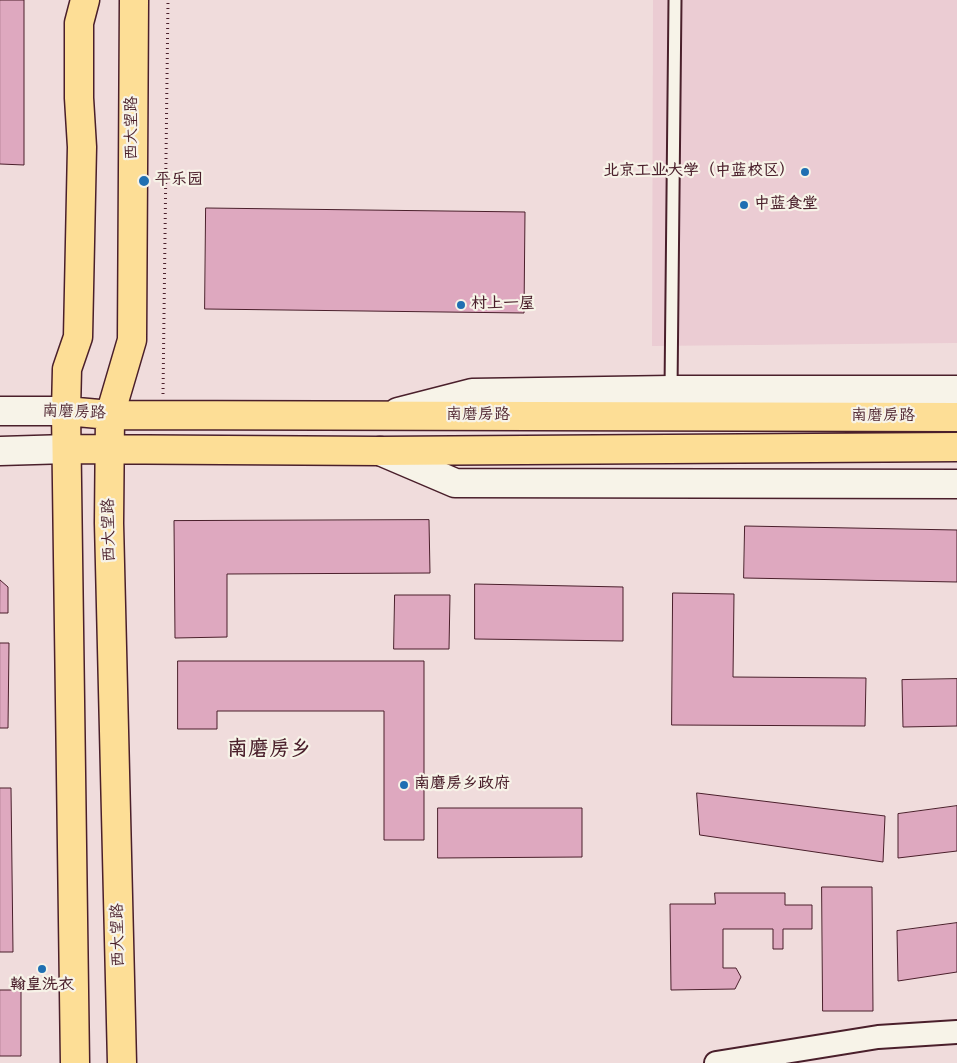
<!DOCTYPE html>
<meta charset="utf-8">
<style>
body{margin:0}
canvas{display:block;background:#f0dcdc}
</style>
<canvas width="957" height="1063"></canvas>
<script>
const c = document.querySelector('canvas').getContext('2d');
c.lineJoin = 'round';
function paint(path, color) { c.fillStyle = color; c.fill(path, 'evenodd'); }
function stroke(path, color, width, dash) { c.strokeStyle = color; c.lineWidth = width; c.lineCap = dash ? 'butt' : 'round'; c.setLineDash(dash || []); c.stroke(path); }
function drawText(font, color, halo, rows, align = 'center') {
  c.font = font + ' "Architects Daughter","LXGW WenKai TC",sans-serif'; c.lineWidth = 4.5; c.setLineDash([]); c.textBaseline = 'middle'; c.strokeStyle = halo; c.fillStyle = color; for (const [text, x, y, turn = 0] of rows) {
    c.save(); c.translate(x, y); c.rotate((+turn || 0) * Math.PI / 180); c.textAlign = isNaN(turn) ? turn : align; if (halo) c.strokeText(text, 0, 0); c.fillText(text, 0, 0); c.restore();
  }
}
paint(new Path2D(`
 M 653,0 L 957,0 L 957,343 L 652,346 Z`), '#ebccd3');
const building = new Path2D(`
 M 0,0 L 24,0 L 24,165 L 0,164 Z
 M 206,208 L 525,212 L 524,313 L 205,309 Z
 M 429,520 L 430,573 L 227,574 L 227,637 L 175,638 L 174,521 Z
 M 745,526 L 957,530 L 957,582 L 744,578 Z
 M 0,580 L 8,587 L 8,613 L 0,613 Z
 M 475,584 L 623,587 L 623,641 L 475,639 Z
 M 673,593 L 734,594 L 733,677 L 866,678 L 865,726 L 672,725 Z
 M 395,595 L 450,595 L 449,649 L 394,649 Z
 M 0,643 L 9,643 L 8,728 L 0,728 Z
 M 178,661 L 424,661 L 424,840 L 384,840 L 384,711 L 217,711 L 217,729 L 178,729 Z
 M 957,679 L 957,726 L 903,727 L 902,680 Z
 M 0,788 L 11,788 L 13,952 L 0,952 Z
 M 697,793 L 885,816 L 883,862 L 700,835 Z
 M 957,806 L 957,851 L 898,858 L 898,814 Z
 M 438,808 L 582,808 L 582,857 L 438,858 Z
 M 822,887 L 872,887 L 873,1011 L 823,1011 Z
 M 715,893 L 785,893 L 785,905 L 812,905 L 812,929 L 783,929 L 783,949 L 773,949 L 773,929 L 723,929 L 723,968 L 736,968 L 741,977 L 735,989 L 671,990 L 670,904 L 715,904 Z
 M 957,923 L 957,972 L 898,981 L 897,931 Z
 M 0,990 L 21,990 L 21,1056 L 0,1056 Z`);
paint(building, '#dea8bf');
stroke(building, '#4a1f2b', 1);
const lane = new Path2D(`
 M 671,390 L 675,0`);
const street = new Path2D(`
 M 716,1063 L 878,1037 L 957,1032`);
const secondary = new Path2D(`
 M 0,411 L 66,411
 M 398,412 L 472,393 L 671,390 L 957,390
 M 0,451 L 68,449
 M 380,451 L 455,483 L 957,484`);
const primary = new Path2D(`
 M 66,411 L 110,415 L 957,417
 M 68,449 L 380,451 L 957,447
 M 75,1063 L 66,411 L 67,369 L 78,337 L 82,147 L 79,98 L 79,23 L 85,0
 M 122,1063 L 109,523 L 110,415 L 132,340 L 134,0`);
stroke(lane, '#4a1f2b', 15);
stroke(street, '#4a1f2b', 26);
stroke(secondary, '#4a1f2b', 31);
stroke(primary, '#4a1f2b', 31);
stroke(new Path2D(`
 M 163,394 L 168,0`), '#4a1f2b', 3, [1, 4]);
stroke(lane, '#f7f3e8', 11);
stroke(street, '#f7f3e8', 22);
stroke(secondary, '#f7f3e8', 28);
stroke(primary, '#fdde96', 28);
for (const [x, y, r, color] of [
 [805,172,5,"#1f6fb2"],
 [144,181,6,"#1f6fb2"],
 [744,205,5,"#1f6fb2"],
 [461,305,5,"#1f6fb2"],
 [404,785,5,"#1f6fb2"],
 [42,969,5,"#1f6fb2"]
]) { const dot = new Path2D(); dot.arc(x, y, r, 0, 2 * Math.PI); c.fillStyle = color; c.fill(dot); stroke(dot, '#f7f3e8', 2); }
drawText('16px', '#4a1f2b', '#f7f3e8', [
 ["西大望路",133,128,-90],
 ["南磨房路",74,413,2],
 ["南磨房路",478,416],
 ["南磨房路",883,417],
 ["西大望路",110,530,-91],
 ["西大望路",119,935,-91]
]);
drawText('bold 16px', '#4a1f2b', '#f7f3e8', [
 ["北京工业大学（中蓝校区）",795,172,"right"],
 ["平乐园",155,181],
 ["中蓝食堂",754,205],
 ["村上一屋",471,305],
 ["南磨房乡政府",414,785],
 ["翰皇洗衣",42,986,"center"]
], 'left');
drawText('bold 21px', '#4a1f2b', '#f7f3e8', [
 ["南磨房乡",269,751]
]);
</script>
